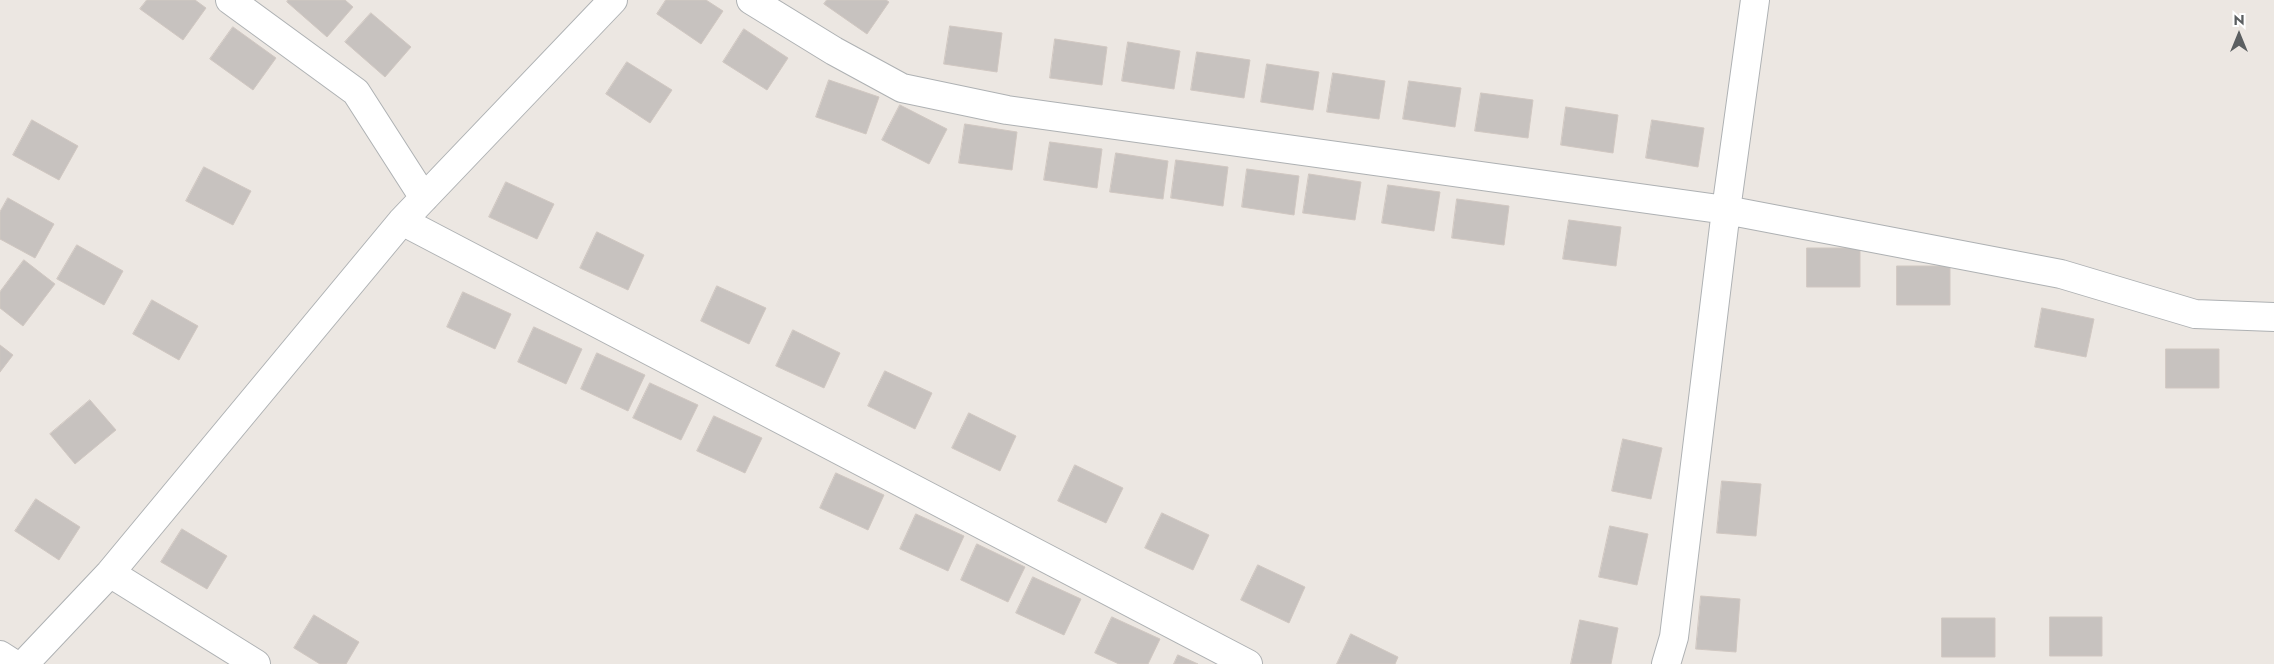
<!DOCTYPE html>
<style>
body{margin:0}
#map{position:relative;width:2274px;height:664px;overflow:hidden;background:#ece7e2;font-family:Jost,sans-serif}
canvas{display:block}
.north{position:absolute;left:2214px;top:10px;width:50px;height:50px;-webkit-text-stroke:4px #fff;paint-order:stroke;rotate:0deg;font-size:14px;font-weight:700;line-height:20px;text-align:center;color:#5b5f61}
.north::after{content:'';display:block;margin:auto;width:18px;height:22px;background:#5b5f61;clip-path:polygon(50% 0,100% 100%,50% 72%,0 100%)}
</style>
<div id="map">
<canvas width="2274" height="664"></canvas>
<div class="north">N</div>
</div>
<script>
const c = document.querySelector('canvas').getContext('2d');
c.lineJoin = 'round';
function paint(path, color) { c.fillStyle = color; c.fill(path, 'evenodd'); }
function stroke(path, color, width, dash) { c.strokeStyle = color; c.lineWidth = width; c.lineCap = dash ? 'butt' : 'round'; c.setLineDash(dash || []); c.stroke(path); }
const building = new Path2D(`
 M 147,0 L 195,0 L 206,8 L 183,40 L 140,9 Z
 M 288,0 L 345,0 L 353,7 L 327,37 L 287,2 Z
 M 666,0 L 706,0 L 723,11 L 701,44 L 657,14 Z
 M 827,0 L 886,0 L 889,2 L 867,34 L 824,4 Z
 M 371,13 L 411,47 L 385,77 L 345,42 Z
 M 950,26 L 1002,33 L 997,72 L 944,64 Z
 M 233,27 L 276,58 L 253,90 L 210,59 Z
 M 744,29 L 788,58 L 767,90 L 723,62 Z
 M 1055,39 L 1107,47 L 1102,85 L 1050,78 Z
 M 1128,42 L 1180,51 L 1174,89 L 1122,81 Z
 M 1197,52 L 1250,60 L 1244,98 L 1191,90 Z
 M 627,62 L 672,90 L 650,123 L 606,94 Z
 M 1267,64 L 1319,72 L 1313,110 L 1261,102 Z
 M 1333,73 L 1385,81 L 1379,119 L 1327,112 Z
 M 829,80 L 879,97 L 866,134 L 816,117 Z
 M 1409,81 L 1461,88 L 1455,127 L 1403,119 Z
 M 1481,93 L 1533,100 L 1528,138 L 1475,131 Z
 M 900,105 L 947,129 L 929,164 L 882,140 Z
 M 1566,107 L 1618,115 L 1613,153 L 1561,145 Z
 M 32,120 L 78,146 L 59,180 L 13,155 Z
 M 1652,120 L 1704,128 L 1698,167 L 1646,158 Z
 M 965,124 L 1017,132 L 1012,170 L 959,163 Z
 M 1050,142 L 1102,149 L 1097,188 L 1044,180 Z
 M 1116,153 L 1168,161 L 1163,199 L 1110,192 Z
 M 1176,160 L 1228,167 L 1223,206 L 1171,198 Z
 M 204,167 L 251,191 L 233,225 L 186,201 Z
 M 1247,169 L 1299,176 L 1294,215 L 1242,207 Z
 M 1309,174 L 1361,182 L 1355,220 L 1303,213 Z
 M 506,182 L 554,204 L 537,239 L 489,217 Z
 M 1388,185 L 1440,192 L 1434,231 L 1382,223 Z
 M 8,198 L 54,224 L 35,258 L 0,239 L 0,212 Z
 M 1457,199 L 1509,206 L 1504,245 L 1452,238 Z
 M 1569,220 L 1621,227 L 1616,266 L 1563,259 Z
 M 597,232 L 644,255 L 628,290 L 580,268 Z
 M 77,245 L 123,271 L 104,305 L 57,279 Z
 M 1807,248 L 1860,248 L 1860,287 L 1807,287 Z
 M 24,260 L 55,284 L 23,326 L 0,308 L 0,292 Z
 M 1897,266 L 1950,266 L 1950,305 L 1897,305 Z
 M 717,286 L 766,308 L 749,344 L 701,321 Z
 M 463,292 L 511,314 L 495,349 L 447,327 Z
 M 152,300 L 198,326 L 179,360 L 133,334 Z
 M 2042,308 L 2094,319 L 2086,357 L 2035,347 Z
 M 534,327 L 582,349 L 566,384 L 518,362 Z
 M 793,330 L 840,353 L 824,388 L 776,366 Z
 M 0,345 L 13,355 L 0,372 Z
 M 2166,349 L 2219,349 L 2219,388 L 2166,388 Z
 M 597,353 L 645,375 L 628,411 L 581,389 Z
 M 885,371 L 932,393 L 915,429 L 868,406 Z
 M 650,383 L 698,405 L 681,440 L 633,418 Z
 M 90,400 L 116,430 L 75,464 L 50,434 Z
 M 969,413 L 1016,436 L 1000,471 L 952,448 Z
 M 714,416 L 762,438 L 745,473 L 697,451 Z
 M 1623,439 L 1662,448 L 1651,499 L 1612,491 Z
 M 1075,465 L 1123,488 L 1106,523 L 1058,501 Z
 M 836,473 L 884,495 L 868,530 L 820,508 Z
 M 1722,481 L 1761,484 L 1756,536 L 1717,533 Z
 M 36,499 L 80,527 L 59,560 L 15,531 Z
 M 1162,513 L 1209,535 L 1193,570 L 1145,548 Z
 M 916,514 L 964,536 L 948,571 L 900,549 Z
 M 1610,526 L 1648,534 L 1637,585 L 1599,577 Z
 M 182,529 L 227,556 L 207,589 L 161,562 Z
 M 977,544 L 1025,567 L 1008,602 L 961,580 Z
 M 1258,565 L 1305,587 L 1289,623 L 1241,600 Z
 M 1033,577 L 1081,599 L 1064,635 L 1016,613 Z
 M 1701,596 L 1740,599 L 1736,652 L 1696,649 Z
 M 314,615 L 359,642 L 346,664 L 320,664 L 294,648 Z
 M 1112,617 L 1160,639 L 1148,664 L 1119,664 L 1095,653 Z
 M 2050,617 L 2102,617 L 2102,656 L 2050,656 Z
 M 1942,618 L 1995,618 L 1995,657 L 1942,657 Z
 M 1580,620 L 1618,628 L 1611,664 L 1571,664 Z
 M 1351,634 L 1398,657 L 1395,664 L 1337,664 Z
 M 1178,655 L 1198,664 L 1174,664 Z`);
paint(building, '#c7c2bf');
stroke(building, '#d0c7c1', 1);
const minor = new Path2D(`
 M 230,0 L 356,92 L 424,198
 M 751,0 L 834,51 L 902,88 L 1007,110 L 1726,210 L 2061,274 L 2195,314 L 2274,317
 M 402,221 L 1248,664
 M 110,573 L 256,664
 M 0,655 L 14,664
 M 24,664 L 110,573 L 402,221 L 613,0
 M 1666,664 L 1674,637 L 1726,210 L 1755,0`);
stroke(minor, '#aeb1b3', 30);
stroke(minor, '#fff', 28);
</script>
